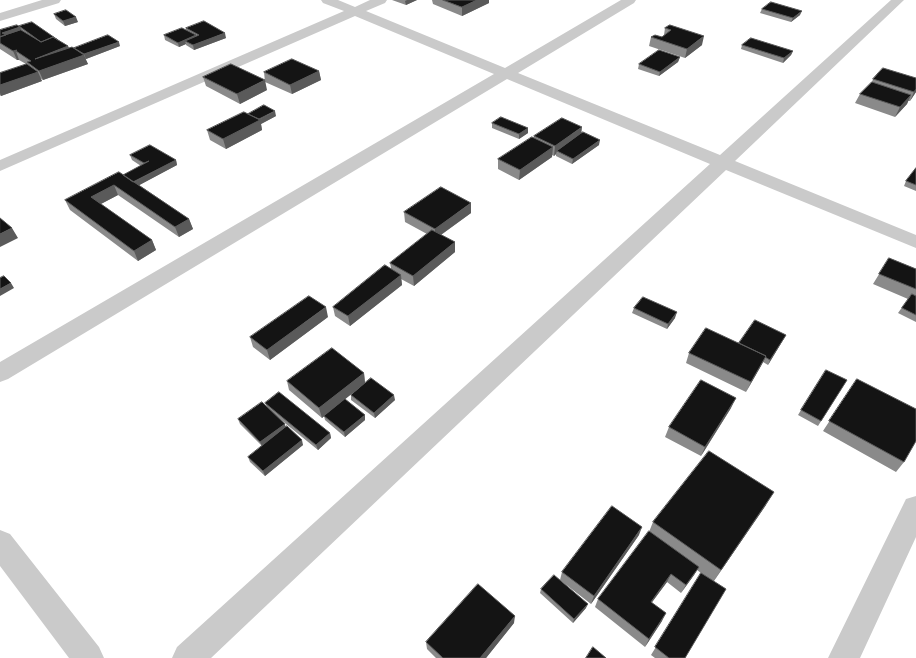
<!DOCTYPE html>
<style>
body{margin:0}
canvas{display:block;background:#fff}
</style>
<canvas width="916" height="658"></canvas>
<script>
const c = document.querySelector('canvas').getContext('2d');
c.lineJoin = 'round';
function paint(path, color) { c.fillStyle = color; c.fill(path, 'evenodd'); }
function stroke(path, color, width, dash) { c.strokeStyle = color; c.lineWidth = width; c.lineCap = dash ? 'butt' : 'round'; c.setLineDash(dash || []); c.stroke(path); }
paint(new Path2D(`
 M 42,0 L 61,0 L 59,3 L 0,21 L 0,13 Z
 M 321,0 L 338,0 L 355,7 L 370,0 L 387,0 L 385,3 L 366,11 L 505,68 L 621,0 L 636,0 L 634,3 L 518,73 L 720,155 L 891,0 L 904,0 L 735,161 L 916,235 L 916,248 L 726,170 L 211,658 L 172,658 L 177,647 L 710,164 L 507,79 L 8,379 L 0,382 L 0,362 L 494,74 L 355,16 L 0,171 L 0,160 L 344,11 L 323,3 Z
 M 916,496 L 916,537 L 860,658 L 828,658 L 906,499 Z
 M 0,530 L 10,534 L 99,647 L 104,658 L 69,658 L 0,566 Z`), '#cacaca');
paint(new Path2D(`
 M 392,0 L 417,0 L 406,5 Z
 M 432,0 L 489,0 L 489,3 L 462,16 L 433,4 Z
 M 762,9 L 800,15 L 791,22 L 760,13 Z
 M 54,14 L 78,22 L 65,26 L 56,19 Z
 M 670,25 L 702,45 L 685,58 L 649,46 L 651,37 L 662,37 L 664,35 L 665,28 Z
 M 19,26 L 58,40 L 68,46 L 69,48 L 120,46 L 86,59 L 85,59 L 88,64 L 43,80 L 40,78 L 42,81 L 1,96 L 0,95 L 0,73 L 26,64 L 19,60 L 17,60 L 0,49 L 0,30 L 20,27 Z
 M 186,28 L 226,38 L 194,50 L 186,45 L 186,44 L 179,47 L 165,40 L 164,35 L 186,31 Z
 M 742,45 L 793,51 L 791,55 L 783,63 L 741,49 Z
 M 680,57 L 678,62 L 659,76 L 638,69 L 639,64 Z
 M 319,71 L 321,80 L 292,94 L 265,82 L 264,72 Z
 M 203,77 L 267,90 L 240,104 L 206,86 Z
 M 916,78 L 916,92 L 910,101 L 908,101 L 907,104 L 895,117 L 855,103 L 860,94 L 872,82 L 873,79 Z
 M 248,114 L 276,116 L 261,124 L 262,130 L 226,149 L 210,140 L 207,130 Z
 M 492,123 L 528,128 L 528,133 L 519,139 L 492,128 Z
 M 581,134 L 599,145 L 572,164 L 556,156 L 556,154 L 554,156 L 552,155 L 552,157 L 519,180 L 498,169 L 498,159 L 534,138 L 534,136 Z
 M 130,155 L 176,160 L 177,165 L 139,185 L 189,219 L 193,229 L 179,237 L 118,195 L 101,204 L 152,240 L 156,250 L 138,261 L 70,210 L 65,200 L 123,175 L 141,166 L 132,160 Z
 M 916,168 L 916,191 L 904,186 L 906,181 Z
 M 404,212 L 471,213 L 441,235 L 455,242 L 455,252 L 414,286 L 401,279 L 402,285 L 350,326 L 335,316 L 333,307 L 391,268 L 390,263 L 427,234 L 405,222 Z
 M 889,258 L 916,269 L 916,322 L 898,313 L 908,299 L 873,284 Z
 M 634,308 L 675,318 L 667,329 L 632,313 Z
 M 328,317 L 270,360 L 253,347 L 250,337 Z
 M 786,335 L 768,365 L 763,362 L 746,392 L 686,363 L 689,353 L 739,343 Z
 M 364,373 L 365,383 L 395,400 L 375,418 L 351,400 L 351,395 L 360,387 L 345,399 L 365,420 L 345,437 L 325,420 L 324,416 L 322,418 L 289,390 L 287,381 Z
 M 857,379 L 904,462 L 896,472 L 823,431 Z
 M 847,380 L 818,426 L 798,415 L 801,410 Z
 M 265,403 L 330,433 L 331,438 L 318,450 L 270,411 L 286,427 L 303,445 L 265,476 L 250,462 L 248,457 L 262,446 L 240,424 L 238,419 L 267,407 Z
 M 731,408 L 701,456 L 665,437 L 669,427 Z
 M 766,505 L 714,581 L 685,658 L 655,658 L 651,655 L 701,573 L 697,570 L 694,575 L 681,593 L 667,582 L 652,602 L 662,621 L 645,647 L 595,607 L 598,599 L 649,532 L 653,522 Z
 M 639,535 L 591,604 L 560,580 L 562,572 Z
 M 541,589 L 586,608 L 573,623 L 540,593 Z
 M 514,623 L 486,658 L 436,658 L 427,649 L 426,642 Z`), '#8a8a8a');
paint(new Path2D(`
 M 407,0 L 417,0 L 406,5 L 405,1 Z
 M 477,0 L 489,0 L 489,3 L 462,16 L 462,7 Z
 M 802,11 L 800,15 L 791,22 L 793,18 Z
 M 76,17 L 78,22 L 65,26 L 63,21 Z
 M 20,27 L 22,31 L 4,37 L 2,33 Z
 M 225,33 L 226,38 L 194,50 L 193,45 Z
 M 196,35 L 197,40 L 185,41 L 186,44 L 179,47 L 178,43 Z
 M 704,36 L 702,45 L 685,58 L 687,49 Z
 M 119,42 L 120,46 L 86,59 L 84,54 Z
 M 68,46 L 72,55 L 35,59 Z
 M 17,50 L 16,51 L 19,60 L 17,60 L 13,51 Z
 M 793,51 L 791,55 L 783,63 L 784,58 Z
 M 84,55 L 88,64 L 43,80 L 39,71 Z
 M 680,57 L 678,62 L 659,76 L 660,72 Z
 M 319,71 L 321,80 L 292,94 L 290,85 Z
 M 38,72 L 42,81 L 1,96 L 0,93 L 0,85 Z
 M 265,80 L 267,90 L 240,104 L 237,94 Z
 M 916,89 L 916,92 L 910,101 L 914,92 Z
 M 911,95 L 907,104 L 895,117 L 900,107 Z
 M 275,111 L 276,116 L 261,124 L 262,130 L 226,149 L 223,139 Z
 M 582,127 L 581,137 L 557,151 L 556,154 L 554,156 L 555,146 Z
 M 528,128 L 528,133 L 519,139 L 519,134 Z
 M 600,140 L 599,145 L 572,164 L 573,159 Z
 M 553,147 L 552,157 L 519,180 L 520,170 Z
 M 176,160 L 177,165 L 134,188 L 132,183 Z
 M 114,185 L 118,195 L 95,207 L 91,197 Z
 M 471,203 L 471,213 L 435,239 L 435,229 Z
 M 189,219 L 193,229 L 179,237 L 175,227 Z
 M 12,228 L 18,238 L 0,247 L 0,234 Z
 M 152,240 L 156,250 L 138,261 L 134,251 Z
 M 455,242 L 455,252 L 414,286 L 413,276 Z
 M 401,275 L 402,285 L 350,326 L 348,316 Z
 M 11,283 L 14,288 L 0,296 L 0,289 Z
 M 326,307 L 328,317 L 270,360 L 267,350 Z
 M 677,312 L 675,318 L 667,329 L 668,324 Z
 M 786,335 L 768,365 L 770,360 Z
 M 766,356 L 761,366 L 746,392 L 751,382 Z
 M 364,373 L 365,383 L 322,418 L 319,408 Z
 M 394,395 L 395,400 L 375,418 L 374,413 Z
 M 736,398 L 731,408 L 701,456 L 705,447 Z
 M 365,415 L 365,420 L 345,437 L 344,432 Z
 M 285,424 L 286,429 L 262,446 L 260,442 Z
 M 330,433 L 331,438 L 318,450 L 316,445 Z
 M 302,440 L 303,445 L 265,476 L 263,471 Z
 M 774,492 L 766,505 L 713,582 L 721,570 Z
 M 642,527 L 639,535 L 591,604 L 594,596 Z
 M 699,567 L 694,575 L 681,593 L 686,585 Z
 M 671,574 L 667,582 L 647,609 L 651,602 Z
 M 588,604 L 586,608 L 573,623 L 574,619 Z
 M 666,613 L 662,621 L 645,647 L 649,639 Z
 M 515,616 L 514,623 L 486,658 L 480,658 Z`), '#5a5a5a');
const building = new Path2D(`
 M 443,0 L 477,0 L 462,7 Z
 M 771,2 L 802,11 L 793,18 L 762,9 Z
 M 66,10 L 76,17 L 63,21 L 54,14 Z
 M 204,21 L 225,33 L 193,45 L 185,41 L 199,35 L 186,28 Z
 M 32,22 L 58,40 L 53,37 L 41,42 L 19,26 Z
 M 17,25 L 20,27 L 2,33 L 6,35 L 0,37 L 0,30 Z
 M 670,25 L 704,36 L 687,49 L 651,37 L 655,35 L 662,37 L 671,30 L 665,28 Z
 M 182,28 L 196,35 L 178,43 L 164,35 Z
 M 21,30 L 41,42 L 53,37 L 68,46 L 35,59 L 72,47 L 84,55 L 39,71 L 27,62 L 31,61 L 16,51 L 17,50 L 13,51 L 0,43 L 0,37 Z
 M 108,35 L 119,42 L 84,54 L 74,48 Z
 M 751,38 L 793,51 L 784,58 L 742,45 Z
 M 659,50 L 680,57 L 660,72 L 639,64 Z
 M 292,59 L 319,71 L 290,85 L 264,72 Z
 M 27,64 L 38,72 L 0,85 L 0,73 Z
 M 231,64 L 265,80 L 237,94 L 203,77 Z
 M 883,68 L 916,78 L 916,89 L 914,92 L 873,79 Z
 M 872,82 L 911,95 L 900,107 L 860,94 Z
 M 264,105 L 275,111 L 259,119 L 248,114 Z
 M 244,112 L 260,120 L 223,139 L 207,130 Z
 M 501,117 L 528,128 L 519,134 L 492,123 Z
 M 562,118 L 582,127 L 555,146 L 534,136 Z
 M 583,132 L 600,140 L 573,159 L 557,151 Z
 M 532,137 L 553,147 L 520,170 L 498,159 Z
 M 150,145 L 176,160 L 133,182 L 123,175 L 149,161 L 144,163 L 130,155 Z
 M 916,168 L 916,185 L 906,181 Z
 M 119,172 L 189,219 L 175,227 L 114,185 L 91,197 L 152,240 L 134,251 L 65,200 Z
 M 441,187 L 471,203 L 435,229 L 404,212 Z
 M 0,218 L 12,228 L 0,234 Z
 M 432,230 L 455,242 L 413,276 L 390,263 Z
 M 889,258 L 916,269 L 916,289 L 879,274 Z
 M 385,265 L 401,275 L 348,316 L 333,307 Z
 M 4,276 L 11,283 L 0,289 L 0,278 Z
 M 912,294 L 916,296 L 916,315 L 902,308 Z
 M 309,296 L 326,307 L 267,350 L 250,337 Z
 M 643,297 L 677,312 L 668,324 L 634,308 Z
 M 755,320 L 786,335 L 770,360 L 765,357 L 766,356 L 739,343 Z
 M 706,328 L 766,356 L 751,382 L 689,353 Z
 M 332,348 L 364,373 L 319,408 L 287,381 Z
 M 826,370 L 847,380 L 821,421 L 801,410 Z
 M 371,378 L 394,395 L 374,413 L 351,395 Z
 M 857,379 L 916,409 L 916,441 L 904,462 L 829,421 Z
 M 701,380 L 736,398 L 705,447 L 669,427 Z
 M 279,392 L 330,433 L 316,445 L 265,403 Z
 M 345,399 L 365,415 L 344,432 L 324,416 Z
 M 262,402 L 285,424 L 260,442 L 238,419 Z
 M 287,426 L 302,440 L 263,471 L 248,457 Z
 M 709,451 L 774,492 L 721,570 L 653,522 Z
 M 612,506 L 642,527 L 594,596 L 562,572 Z
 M 649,531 L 699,567 L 686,585 L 671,574 L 651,602 L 666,613 L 649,639 L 598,599 Z
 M 701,573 L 726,589 L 685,658 L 669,658 L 655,647 Z
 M 554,575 L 588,604 L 574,619 L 541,589 Z
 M 478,584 L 515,616 L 480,658 L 443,658 L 426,642 Z
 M 593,647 L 606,658 L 586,658 Z`);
paint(building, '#141414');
stroke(building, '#5a5a5a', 1);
</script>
